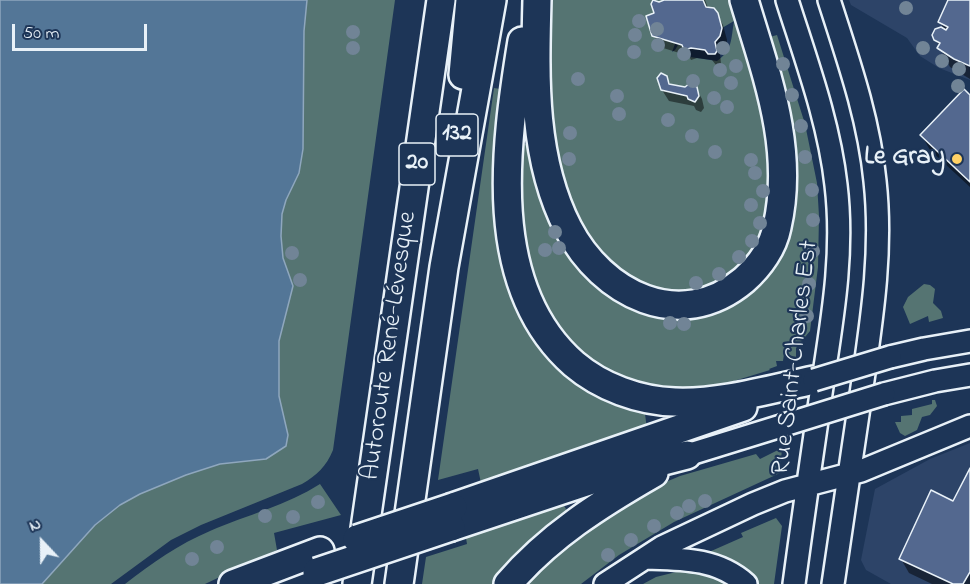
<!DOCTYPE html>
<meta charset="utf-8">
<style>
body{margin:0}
#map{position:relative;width:970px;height:584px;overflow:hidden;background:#1d3557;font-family:"Indie Flower",sans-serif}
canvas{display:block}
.north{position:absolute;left:12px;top:512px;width:60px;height:60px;-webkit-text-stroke:4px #1d3557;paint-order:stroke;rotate:338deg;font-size:16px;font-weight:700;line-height:24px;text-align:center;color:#e8f1f8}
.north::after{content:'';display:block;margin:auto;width:21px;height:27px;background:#e8f1f8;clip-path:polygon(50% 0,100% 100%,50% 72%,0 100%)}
.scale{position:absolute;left:12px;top:24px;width:135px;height:27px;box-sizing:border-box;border:3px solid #e8f1f8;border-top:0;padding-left:8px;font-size:18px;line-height:21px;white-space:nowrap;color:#e8f1f8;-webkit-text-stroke:4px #1d3557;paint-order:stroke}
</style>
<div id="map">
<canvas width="970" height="584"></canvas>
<div class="north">N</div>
<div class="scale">50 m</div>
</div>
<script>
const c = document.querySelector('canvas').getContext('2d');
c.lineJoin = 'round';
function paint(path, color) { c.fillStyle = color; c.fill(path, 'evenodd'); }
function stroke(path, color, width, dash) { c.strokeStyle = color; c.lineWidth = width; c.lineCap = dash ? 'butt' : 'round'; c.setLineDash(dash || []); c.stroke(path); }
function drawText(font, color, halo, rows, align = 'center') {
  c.font = font + ' "Indie Flower",sans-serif'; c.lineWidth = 4.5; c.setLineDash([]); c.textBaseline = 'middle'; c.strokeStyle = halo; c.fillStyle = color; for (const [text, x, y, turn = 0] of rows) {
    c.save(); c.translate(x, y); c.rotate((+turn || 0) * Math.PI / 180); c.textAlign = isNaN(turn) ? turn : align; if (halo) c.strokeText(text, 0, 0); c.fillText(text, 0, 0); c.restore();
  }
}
paint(new Path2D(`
 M 849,0 L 970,0 L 970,80 L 939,68 L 920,56 L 907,38 L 851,5 Z
 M 970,443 L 970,584 L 891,584 L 866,570 L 861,560 L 875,489 L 930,459 Z`), '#2d4468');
paint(new Path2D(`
 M 265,0 L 395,0 L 333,450 C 326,467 317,475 302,484 L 201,525 L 171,540 L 111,584 L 14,584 L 0,265 Z
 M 550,0 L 666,0 L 680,18 L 674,43 L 675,44 L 672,52 L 675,50 L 678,45 L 682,45 L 681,52 L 690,57 L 717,61 C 733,50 731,38 734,21 L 722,28 C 719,17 719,7 706,7 L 703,0 L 736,0 L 770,129 L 771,209 L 753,256 L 718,285 L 677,294 L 644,288 L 602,259 L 571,208 L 554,150 L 546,63 Z
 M 777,35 L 805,124 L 817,183 L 819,216 L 818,267 L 810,331 L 796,348 L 796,357 L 784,354 L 783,361 L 776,361 L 777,366 L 769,369 L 770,370 L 724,384 L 684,389 L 656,388 L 628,381 L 599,367 L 575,350 L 540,301 L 522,233 L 520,144 L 533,144 L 551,215 L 650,310 L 774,261 L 766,38 Z
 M 494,88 L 507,90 L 508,271 L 614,403 L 645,414 L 647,429 L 481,483 L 478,469 L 438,480 Z
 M 924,284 L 930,285 L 935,289 L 933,303 L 941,311 L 943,318 L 929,322 L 928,316 L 910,324 L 903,307 L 908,297 Z
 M 932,400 L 935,400 L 937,406 L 930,415 L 922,417 L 917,430 L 905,436 L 900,433 L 895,422 L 901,422 L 901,416 L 912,415 L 912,409 L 932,404 Z
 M 782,448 L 780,473 L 674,522 L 619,555 L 581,584 L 522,584 L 554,551 L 635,495 L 680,476 L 756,454 L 760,459 Z
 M 320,484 L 341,515 L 274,533 L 277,550 L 205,584 L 125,584 C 152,563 179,544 210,531 C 247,515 287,505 320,484 Z
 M 563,504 L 569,514 L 516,559 L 493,584 L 422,584 L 426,557 L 467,544 L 466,538 Z
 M 776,518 L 782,526 L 774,584 L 758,584 L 737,565 L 709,552 L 743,537 L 741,533 Z
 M 680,571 L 710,575 L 729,584 L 643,584 L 656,577 Z`), '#557472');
const water = new Path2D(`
 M 0,0 L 307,0 L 304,31 L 303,149 L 299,173 L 286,200 L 282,214 L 281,236 L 283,258 L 293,286 L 279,341 L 279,396 L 288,435 L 286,446 L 266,459 L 220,464 L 186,475 L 140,494 L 120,505 L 95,525 L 42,584 L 0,584 Z`);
paint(water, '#537697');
stroke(water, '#8fa7be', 1.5);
paint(new Path2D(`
 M 667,0 L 705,0 L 708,8 L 717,13 L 723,25 L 727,40 L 726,47 L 720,53 L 721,64 L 716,65 L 712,60 L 697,58 L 691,60 L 689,56 L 660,47 L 654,36 L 656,13 L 653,2 L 656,1 L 658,4 Z
 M 950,0 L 970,0 L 970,79 L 950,67 L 936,40 L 945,31 L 940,22 Z
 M 666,77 L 671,85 L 686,88 L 696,88 L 702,99 L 704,108 L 701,112 L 696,110 L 694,106 L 669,101 L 662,90 Z
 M 970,97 L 970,187 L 930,150 L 922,136 Z
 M 970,471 L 970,584 L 932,584 L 909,573 L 901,559 L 954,503 Z`), '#0007');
const building = new Path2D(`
 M 653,0 L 659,2 L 664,0 L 703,0 L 706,7 L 714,8 L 718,13 L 722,28 L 720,36 L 715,42 L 717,51 L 715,54 L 708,54 L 705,50 L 691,48 L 684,50 L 682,45 L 652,36 L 646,16 L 654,13 L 651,4 Z
 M 948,0 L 970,0 L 970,66 L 954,59 L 937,48 L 940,43 L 934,40 L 932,35 L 935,29 L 941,27 L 946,30 L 948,27 L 938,22 Z
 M 661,73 L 667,76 L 669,84 L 685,87 L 690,83 L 697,87 L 699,96 L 695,102 L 688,99 L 687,96 L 661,90 L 657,78 Z
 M 964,89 L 970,95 L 970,182 L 920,135 Z
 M 970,468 L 970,572 L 963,584 L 953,584 L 899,559 L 931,490 L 953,501 Z`);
paint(building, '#53688f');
stroke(building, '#e8f1f8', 1.5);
const secondary = new Path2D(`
 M 787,0 C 806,60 829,122 836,185 C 844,251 833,315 823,380 C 813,448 803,516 794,584
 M 829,0 C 848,59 869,119 875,181 C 883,253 871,324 861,394 C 851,458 842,521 833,584
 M 890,357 L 924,349 L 970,341
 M 884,394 L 935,381 L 970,375
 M 687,455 L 781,426
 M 645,558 C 681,559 717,558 746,584
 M 605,584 L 662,547 L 753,504 L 785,491 L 861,471 L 970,426`);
const highway = new Path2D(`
 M 537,0 C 535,76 532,158 568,228 C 602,294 680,334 744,280 C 760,266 773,247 777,227 C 795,148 766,74 744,0
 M 522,41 C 505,145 485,286 574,364 C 601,387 639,401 675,402 C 719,404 771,389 814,380
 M 463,75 L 470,0
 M 453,507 L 743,407
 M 451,527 L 598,478 L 687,455
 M 233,584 L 320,551
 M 357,584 L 441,0
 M 399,584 L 444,267 L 492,0
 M 508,584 C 549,536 600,504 654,473`);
stroke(secondary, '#e8f1f8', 26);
stroke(highway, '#e8f1f8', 32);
stroke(secondary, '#1d3557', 21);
stroke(highway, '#1d3557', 27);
const secondaryBridge = new Path2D(`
 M 814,380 L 890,357
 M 781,426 L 884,394`);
const highwayBridge = new Path2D(`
 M 357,539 L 453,507
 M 317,572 L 451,527`);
stroke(secondaryBridge, '#e8f1f8', 26, []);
stroke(highwayBridge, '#e8f1f8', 32, []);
stroke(secondaryBridge, '#1d3557', 21);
stroke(highwayBridge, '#1d3557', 27);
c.fillStyle = '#718496';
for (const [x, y] of [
 [906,8],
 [639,21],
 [657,29],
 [353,32],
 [635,35],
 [658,45],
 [353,48],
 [723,48],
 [923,48],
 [634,52],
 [684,54],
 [942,61],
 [783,64],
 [736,66],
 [959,69],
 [720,70],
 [578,79],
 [693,81],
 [731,83],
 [958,86],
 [792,95],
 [617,96],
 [714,98],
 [727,107],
 [619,114],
 [668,120],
 [801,126],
 [570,133],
 [692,136],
 [715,152],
 [805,157],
 [569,159],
 [751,160],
 [755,173],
 [812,190],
 [763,191],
 [751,205],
 [813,220],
 [760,223],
 [555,232],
 [752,241],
 [559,248],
 [545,250],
 [813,251],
 [292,253],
 [739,257],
 [719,274],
 [300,280],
 [696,283],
 [809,284],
 [807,316],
 [670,323],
 [684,324],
 [705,501],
 [318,502],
 [689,506],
 [677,513],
 [265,516],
 [293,517],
 [654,526],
 [631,540],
 [217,547],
 [608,555],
 [192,559]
]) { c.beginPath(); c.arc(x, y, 7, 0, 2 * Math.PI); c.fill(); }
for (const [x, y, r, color] of [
 [957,159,6,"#ffd166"]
]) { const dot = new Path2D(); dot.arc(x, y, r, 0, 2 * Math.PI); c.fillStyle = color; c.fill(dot); stroke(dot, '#1d3557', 2); }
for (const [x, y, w] of [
 [457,135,42],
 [417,164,36]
]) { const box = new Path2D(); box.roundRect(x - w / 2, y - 21, w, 42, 4.5); c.fillStyle = '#1d3557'; c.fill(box); stroke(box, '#e8f1f8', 1.5); }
drawText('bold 24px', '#e8f1f8', null, [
 ["132",457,135],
 ["20",417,164]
]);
drawText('bold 26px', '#e8f1f8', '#1d3557', [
 ["Le Gray",945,159]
], 'right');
drawText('26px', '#e8f1f8', '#1d3557', [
 ["Autoroute René-Lévesque",391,346,-82],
 ["Rue Saint-Charles Est",797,358,-83]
]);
</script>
